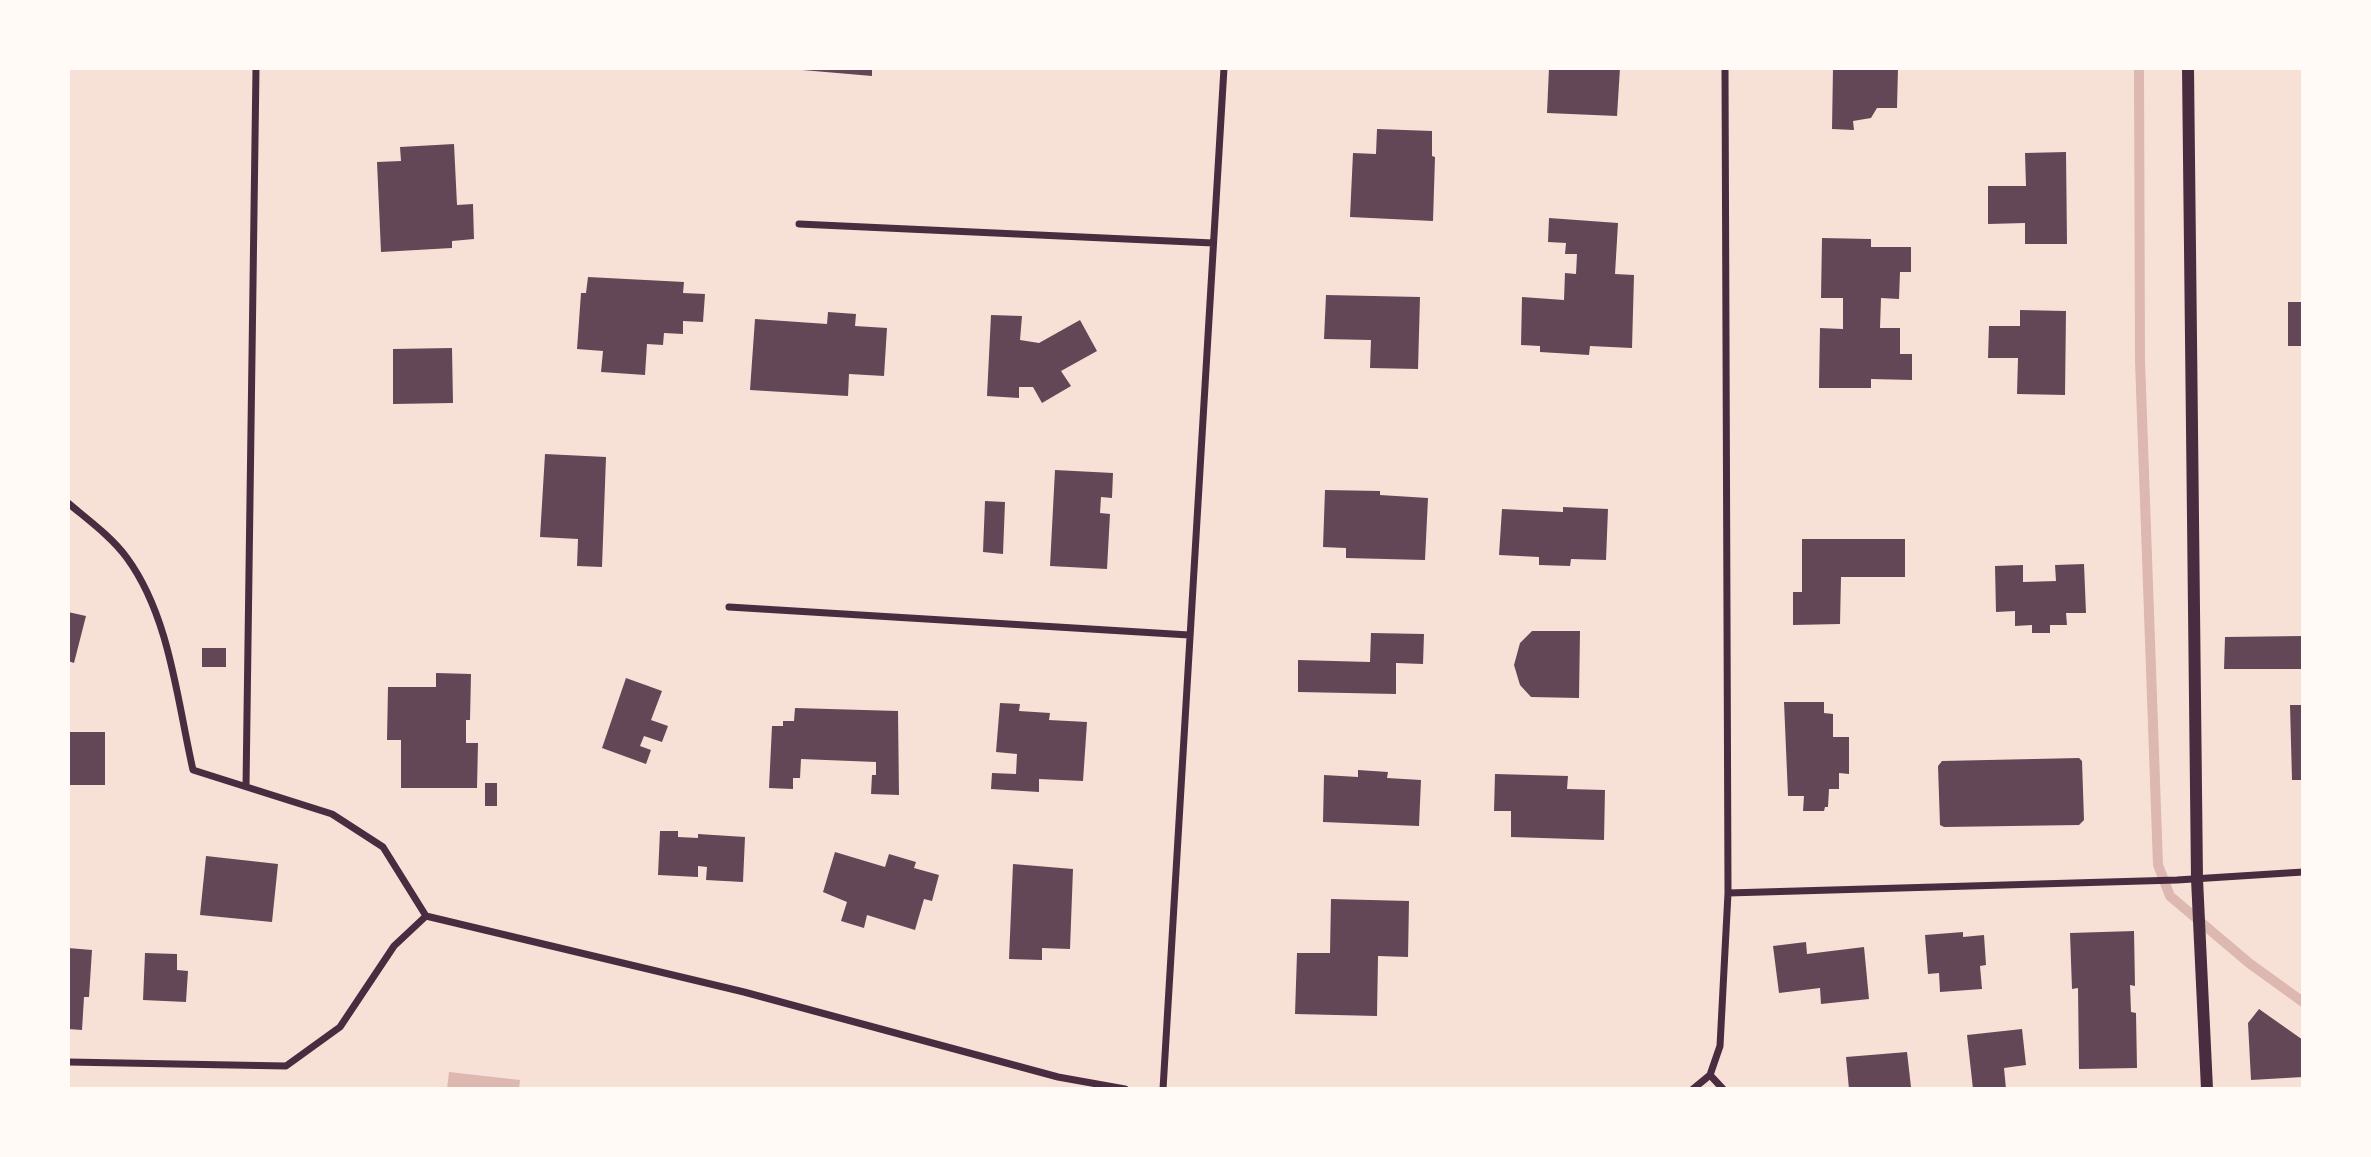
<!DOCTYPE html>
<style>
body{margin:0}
#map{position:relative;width:2371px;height:1157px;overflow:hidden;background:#f7e1d7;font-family:"Roboto Condensed",sans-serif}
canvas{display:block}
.frame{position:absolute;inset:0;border:70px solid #fffaf5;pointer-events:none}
</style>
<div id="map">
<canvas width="2371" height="1157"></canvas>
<div class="frame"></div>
</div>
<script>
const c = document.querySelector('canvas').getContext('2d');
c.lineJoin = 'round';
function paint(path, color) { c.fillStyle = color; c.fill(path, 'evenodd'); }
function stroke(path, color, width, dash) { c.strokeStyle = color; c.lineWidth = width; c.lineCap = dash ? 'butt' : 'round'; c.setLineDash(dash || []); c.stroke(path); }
paint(new Path2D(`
 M 449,1072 L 520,1080 L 519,1089 L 447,1089 Z`), '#dcb8b0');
stroke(new Path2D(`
 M 2139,68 L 2140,361 L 2158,865 L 2170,896 L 2249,963 L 2303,1002`), '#dcb8b0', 10);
paint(new Path2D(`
 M 779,68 L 872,68 L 872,76 Z
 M 1549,68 L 1620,68 L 1617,116 L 1547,113 Z
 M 1833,68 L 1898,68 L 1897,108 L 1877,108 L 1871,118 L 1853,121 L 1854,130 L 1832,129 Z
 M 1377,129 L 1432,131 L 1432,156 L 1435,157 L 1433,221 L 1350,217 L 1353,153 L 1376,154 Z
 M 454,144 L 457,205 L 473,204 L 474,239 L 452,241 L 452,248 L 381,252 L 377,162 L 401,161 L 400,147 Z
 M 2066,152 L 2067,244 L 2025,244 L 2025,223 L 1988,224 L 1988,186 L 2026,186 L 2025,153 Z
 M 1549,218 L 1618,223 L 1615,274 L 1634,275 L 1632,348 L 1590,346 L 1589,355 L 1540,352 L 1540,346 L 1521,345 L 1522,297 L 1564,300 L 1565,273 L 1576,274 L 1577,254 L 1565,254 L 1566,243 L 1548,242 Z
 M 1822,238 L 1871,239 L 1871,247 L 1911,247 L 1911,272 L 1900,272 L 1899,299 L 1881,298 L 1880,328 L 1900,328 L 1900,354 L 1912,354 L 1912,380 L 1871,379 L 1871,388 L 1819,388 L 1820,328 L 1843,329 L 1843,298 L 1821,298 Z
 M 588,277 L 684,282 L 683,293 L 705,294 L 703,322 L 683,321 L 683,334 L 664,333 L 663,345 L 647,344 L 645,375 L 601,372 L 603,351 L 577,349 L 581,293 L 586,293 Z
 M 1326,295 L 1420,297 L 1418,369 L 1370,368 L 1371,340 L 1324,339 Z
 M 2288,302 L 2303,302 L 2303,346 L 2288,346 Z
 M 2020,310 L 2066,311 L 2065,395 L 2017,394 L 2018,358 L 1988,358 L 1989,326 L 2020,326 Z
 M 828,312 L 856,314 L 855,326 L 887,328 L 884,376 L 849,374 L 848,396 L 750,390 L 755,319 L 827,324 Z
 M 991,315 L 1022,316 L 1020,340 L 1039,343 L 1080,320 L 1097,351 L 1061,371 L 1071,386 L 1042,403 L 1033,387 L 1019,387 L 1019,398 L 987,396 Z
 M 452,348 L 453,403 L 393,404 L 393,349 Z
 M 545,454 L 606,457 L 602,567 L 577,566 L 578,539 L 540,537 Z
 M 1055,470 L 1113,473 L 1112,498 L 1101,497 L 1100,513 L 1110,514 L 1107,569 L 1050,566 Z
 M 1325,490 L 1380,491 L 1380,495 L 1428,498 L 1425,560 L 1346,558 L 1346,548 L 1323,547 Z
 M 985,501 L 1005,502 L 1003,554 L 983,552 Z
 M 1563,507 L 1608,509 L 1606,560 L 1571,559 L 1570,566 L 1539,565 L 1539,557 L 1499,555 L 1502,509 L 1563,512 Z
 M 1802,539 L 1905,539 L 1905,577 L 1841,577 L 1840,624 L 1793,625 L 1793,592 L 1802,592 Z
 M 2084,564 L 2086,613 L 2066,613 L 2067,625 L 2050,625 L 2050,633 L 2032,633 L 2032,625 L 2015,626 L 2015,611 L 1996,612 L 1995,566 L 2023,565 L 2023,582 L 2056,581 L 2055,565 Z
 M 68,612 L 86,616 L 74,663 L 68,661 Z
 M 1532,631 L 1580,631 L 1579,698 L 1531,697 L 1520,685 L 1514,665 L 1520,643 Z
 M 1371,633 L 1424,634 L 1423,664 L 1396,663 L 1396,694 L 1298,692 L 1298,660 L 1370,662 Z
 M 2303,636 L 2303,669 L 2224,669 L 2225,637 Z
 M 202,648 L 226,648 L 226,667 L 202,667 Z
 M 436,673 L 471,674 L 470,720 L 466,720 L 466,743 L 478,743 L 477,788 L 401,788 L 401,740 L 387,740 L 388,687 L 436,687 Z
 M 626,678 L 662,691 L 651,720 L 668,726 L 662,742 L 644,736 L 640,746 L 651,750 L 646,764 L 602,748 Z
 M 1784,702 L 1824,702 L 1824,713 L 1833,714 L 1833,737 L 1849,737 L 1849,774 L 1839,773 L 1839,789 L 1829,789 L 1828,807 L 1825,807 L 1824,811 L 1803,811 L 1804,796 L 1788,796 Z
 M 1000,703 L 1020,704 L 1019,711 L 1050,713 L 1049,720 L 1087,722 L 1083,781 L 1039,779 L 1039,792 L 991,789 L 992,773 L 1016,774 L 1017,754 L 996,752 Z
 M 2290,705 L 2303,705 L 2303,780 L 2292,780 Z
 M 795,708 L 898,711 L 899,795 L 871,794 L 872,775 L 876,775 L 876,762 L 801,759 L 800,778 L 793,778 L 793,789 L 769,788 L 772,726 L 783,726 L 783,721 L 794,721 Z
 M 68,732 L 105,732 L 105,785 L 68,785 Z
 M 2079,758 L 2082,761 L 2084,820 L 2079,825 L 1944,827 L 1940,825 L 1938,766 L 1942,761 Z
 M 1358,770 L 1388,772 L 1387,778 L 1421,780 L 1419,826 L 1323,822 L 1324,775 L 1358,777 Z
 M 1495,774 L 1568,776 L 1567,789 L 1605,790 L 1604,840 L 1511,837 L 1511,811 L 1494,811 Z
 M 485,783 L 497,783 L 497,806 L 485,806 Z
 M 660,831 L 678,831 L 678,837 L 698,838 L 698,834 L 745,837 L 743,882 L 706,880 L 707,867 L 698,866 L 698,877 L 658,875 Z
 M 835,852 L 885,867 L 889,854 L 916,862 L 914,868 L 939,875 L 932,901 L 924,899 L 915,930 L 867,915 L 864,928 L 841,921 L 847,902 L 823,892 Z
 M 206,856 L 278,864 L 272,922 L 200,915 Z
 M 1013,864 L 1073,869 L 1070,949 L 1042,948 L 1042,960 L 1009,959 Z
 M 1331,899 L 1409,901 L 1408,957 L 1378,956 L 1377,1016 L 1295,1014 L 1297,953 L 1330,953 Z
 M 2134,931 L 2135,986 L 2130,985 L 2131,1012 L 2136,1013 L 2137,1068 L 2079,1069 L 2078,988 L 2072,989 L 2070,933 Z
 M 1963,932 L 1963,937 L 1984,935 L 1986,965 L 1980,966 L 1982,989 L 1940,992 L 1939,973 L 1928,974 L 1925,935 Z
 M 1806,942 L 1807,954 L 1864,947 L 1869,999 L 1821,1004 L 1820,988 L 1779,993 L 1773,946 Z
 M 68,948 L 92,950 L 89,997 L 84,997 L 82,1030 L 68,1029 Z
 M 145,953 L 177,954 L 177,970 L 188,971 L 186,1002 L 143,1000 Z
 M 2259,1009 L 2303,1040 L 2303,1077 L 2251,1080 L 2248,1023 Z
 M 2022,1029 L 2026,1065 L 2004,1068 L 2006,1089 L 1973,1089 L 1967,1035 Z
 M 1907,1052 L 1911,1087 L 1849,1089 L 1846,1057 Z`), '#644757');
stroke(new Path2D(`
 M 1725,68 L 1728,893
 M 799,224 L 1213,243
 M 68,503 C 87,519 112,537 127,558 C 170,617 177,700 193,770 L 332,814 L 383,847 L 426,916 L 744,992 L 1058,1077 L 1125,1089
 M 729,607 L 1189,635
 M 246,786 L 256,68
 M 68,1062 L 286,1066 L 340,1027 L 394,946 L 426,916
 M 1710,1075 L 1723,1089
 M 1163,1089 L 1224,68
 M 1693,1089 L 1710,1075 L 1720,1046 L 1728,893 L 2177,880 L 2303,872`), '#4a2c40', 7);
stroke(new Path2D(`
 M 2188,68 L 2197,879 L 2207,1089`), '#4a2c40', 12);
</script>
